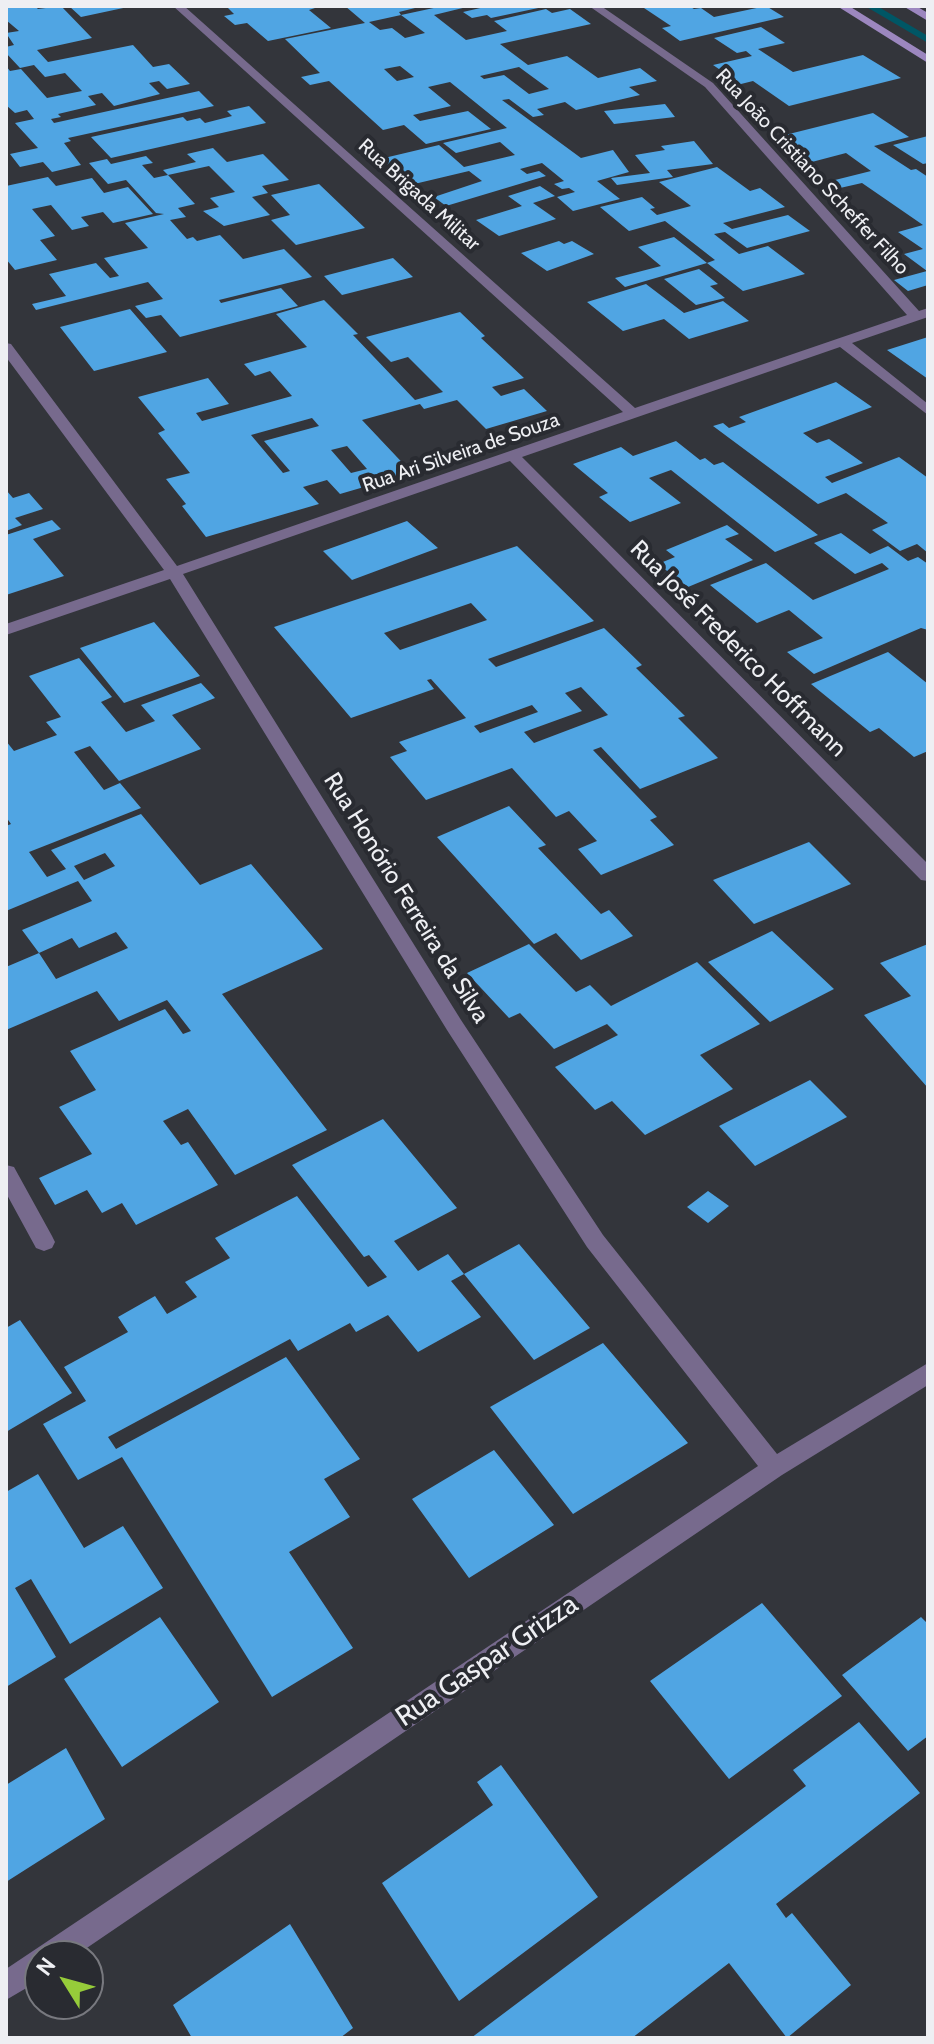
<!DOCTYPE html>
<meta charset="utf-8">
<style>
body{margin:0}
#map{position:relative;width:934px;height:2044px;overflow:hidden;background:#33353b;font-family:Cabin,sans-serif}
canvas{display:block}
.frame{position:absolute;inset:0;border:8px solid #eeeff3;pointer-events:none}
.north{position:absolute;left:24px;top:1940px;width:80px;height:80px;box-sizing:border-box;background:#292b31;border:2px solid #78797f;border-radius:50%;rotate:307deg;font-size:22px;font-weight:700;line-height:32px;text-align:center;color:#eeeff3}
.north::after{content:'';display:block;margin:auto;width:28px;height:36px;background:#96cc3a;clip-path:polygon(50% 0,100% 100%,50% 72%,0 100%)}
</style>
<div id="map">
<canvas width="934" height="2044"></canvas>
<div class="frame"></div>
<div class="north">N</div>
</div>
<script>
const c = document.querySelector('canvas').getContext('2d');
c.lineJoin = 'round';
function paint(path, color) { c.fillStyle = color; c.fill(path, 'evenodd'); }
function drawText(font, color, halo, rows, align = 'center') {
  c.font = font + ' Cabin,sans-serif'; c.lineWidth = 8; c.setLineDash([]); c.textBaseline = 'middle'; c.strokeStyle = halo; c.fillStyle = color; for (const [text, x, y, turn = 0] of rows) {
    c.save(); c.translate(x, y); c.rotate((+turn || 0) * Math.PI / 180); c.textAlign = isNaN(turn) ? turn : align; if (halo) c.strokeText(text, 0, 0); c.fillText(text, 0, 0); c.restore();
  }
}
paint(new Path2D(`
 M 865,6 L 877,6 L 928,36 L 928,43 Z`), '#005665');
paint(new Path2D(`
 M 6,6 L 35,6 L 38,9 L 61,6 L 92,38 L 37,50 L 48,62 L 133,45 L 153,67 L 169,64 L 190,84 L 167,89 L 159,81 L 149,83 L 160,94 L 114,106 L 102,93 L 88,96 L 96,105 L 58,114 L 61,117 L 51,119 L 54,123 L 199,91 L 214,106 L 68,138 L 71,141 L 64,143 L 81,165 L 52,172 L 43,162 L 20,167 L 10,154 L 38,148 L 15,123 L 34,119 L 27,110 L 15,113 L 6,105 L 6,66 L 10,71 L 21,69 L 47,98 L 82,91 L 65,73 L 45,77 L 34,65 L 20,68 L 6,53 L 6,47 L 14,45 L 6,33 L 19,31 L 6,20 Z
 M 69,6 L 128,6 L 128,7 L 81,17 Z
 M 226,6 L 321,6 L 309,10 L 331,28 L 268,41 L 247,23 L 235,25 L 224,16 L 234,14 Z
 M 345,6 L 423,6 L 399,12 L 401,15 L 443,6 L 471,6 L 434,15 L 466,40 L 507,31 L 494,21 L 546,9 L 552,13 L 570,9 L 591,24 L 500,44 L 528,65 L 567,56 L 598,78 L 640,68 L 657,81 L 629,87 L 640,95 L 576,110 L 565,102 L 537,109 L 544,115 L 533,117 L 509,99 L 502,100 L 581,158 L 613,150 L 629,172 L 597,181 L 620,199 L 573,211 L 557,197 L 575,192 L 569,188 L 562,189 L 554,184 L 564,181 L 542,163 L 520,169 L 527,174 L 539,171 L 546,176 L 446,206 L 434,197 L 482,181 L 469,171 L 410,185 L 380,159 L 439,145 L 464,167 L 515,155 L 500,142 L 456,153 L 443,143 L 507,128 L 450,82 L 428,87 L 451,106 L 413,115 L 420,121 L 468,111 L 491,129 L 426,144 L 404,125 L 383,130 L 329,81 L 310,85 L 301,77 L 320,73 L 285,39 L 365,23 ZM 401,15 L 425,33 L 405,38 L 392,28 L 380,30 L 369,22 ZM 400,66 L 414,77 L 397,81 L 384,69 ZM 519,67 L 549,89 L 529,94 L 504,75 L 484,79 L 480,76 Z
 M 489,6 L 543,6 L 543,7 L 491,18 L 487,15 L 472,18 L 463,12 Z
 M 641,6 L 689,6 L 694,9 L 701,8 L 714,17 L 766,6 L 784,17 L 680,41 L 662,28 L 671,26 Z
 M 761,27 L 785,43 L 758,49 L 793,72 L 863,55 L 901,78 L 789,106 L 753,81 L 741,84 L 713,65 L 752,56 L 746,51 L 737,53 L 714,38 Z
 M 665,104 L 675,117 L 614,124 L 604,111 Z
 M 249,106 L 266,123 L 111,158 L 91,137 L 183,117 L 187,121 L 200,118 L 205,123 L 232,116 L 227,111 Z
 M 873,113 L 909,137 L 874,146 L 911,170 L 916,169 L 928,177 L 928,285 L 908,291 L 894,280 L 927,271 L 904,254 L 923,249 L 898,232 L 923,225 L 862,183 L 840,188 L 831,181 L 871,171 L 846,153 L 808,163 L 773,138 Z
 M 928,136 L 928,163 L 923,164 L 893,145 Z
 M 694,141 L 713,164 L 667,170 L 673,177 L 617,185 L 611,178 L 650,173 L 635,155 L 665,150 L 661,146 Z
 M 213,148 L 227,162 L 263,154 L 289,180 L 262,186 L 268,193 L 252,197 L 270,215 L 224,226 L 203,211 L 219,207 L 210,198 L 235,192 L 209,166 L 168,175 L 163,170 L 196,162 L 187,154 Z
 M 146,156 L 153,163 L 142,165 L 154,178 L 168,175 L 195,204 L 178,208 L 186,217 L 170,220 L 187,239 L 193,237 L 197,241 L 220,235 L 243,259 L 284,249 L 312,277 L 219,300 L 221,303 L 281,288 L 298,306 L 180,337 L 161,315 L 146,318 L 135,306 L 163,299 L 148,282 L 36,310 L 32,304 L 66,296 L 49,274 L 96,263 L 110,278 L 119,276 L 104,258 L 148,248 L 125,223 L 164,214 L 156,213 L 126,180 L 108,184 L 89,163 L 107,159 L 111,164 Z
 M 717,167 L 750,191 L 760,188 L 785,207 L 723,223 L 732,229 L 788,215 L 810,231 L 747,248 L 725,232 L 714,234 L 739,254 L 768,246 L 805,274 L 743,291 L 707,263 L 715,260 L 665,221 L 629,231 L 600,207 L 642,197 L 655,208 L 650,209 L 657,215 L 691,206 L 659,182 Z
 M 48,177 L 56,186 L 92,178 L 104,193 L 128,187 L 153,214 L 113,223 L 103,212 L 81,217 L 89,226 L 72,230 L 51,205 L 32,209 L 55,236 L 40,240 L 57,260 L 15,270 L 6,259 L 6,186 Z
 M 319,184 L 365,228 L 296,245 L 271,220 L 290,215 L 271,195 Z
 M 540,186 L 555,196 L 533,203 L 556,219 L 499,236 L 476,220 L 522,206 L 508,196 Z
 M 674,237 L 707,263 L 625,287 L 615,278 L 661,266 L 638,247 Z
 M 559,241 L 564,244 L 572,241 L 594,254 L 547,271 L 521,253 Z
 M 393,258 L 413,277 L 342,295 L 324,276 Z
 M 699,269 L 718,284 L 710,286 L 725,298 L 696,305 L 664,279 Z
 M 646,284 L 684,313 L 723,301 L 749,321 L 689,339 L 664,319 L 623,331 L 587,302 Z
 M 324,300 L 358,334 L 353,335 L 415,400 L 443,392 L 408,357 L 391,362 L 366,337 L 460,312 L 485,336 L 481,338 L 524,378 L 492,387 L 501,396 L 524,389 L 547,411 L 486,429 L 457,400 L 424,409 L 420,404 L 362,420 L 412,473 L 340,494 L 327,480 L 303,487 L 319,504 L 206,537 L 182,506 L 186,504 L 166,479 L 190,473 L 158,433 L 165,430 L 138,397 L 208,378 L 229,404 L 196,413 L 202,421 L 292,396 L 270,371 L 255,376 L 244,364 L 307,347 L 276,314 ZM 312,418 L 319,426 L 264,441 L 290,471 L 283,473 L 251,435 ZM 347,446 L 367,469 L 351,473 L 331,450 Z
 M 130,309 L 167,352 L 94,371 L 60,327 Z
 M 928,337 L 928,379 L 887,350 Z
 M 836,382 L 872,407 L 803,433 L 817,443 L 829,439 L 863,463 L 825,477 L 832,483 L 899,457 L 928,478 L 928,553 L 917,544 L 900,551 L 872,530 L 888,523 L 846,493 L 818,504 L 713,426 L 723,423 L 729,428 L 746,422 L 739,417 Z
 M 676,441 L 700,460 L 705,458 L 714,465 L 723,462 L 818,535 L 775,552 L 671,470 L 649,478 L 681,503 L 630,522 L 599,497 L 608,493 L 573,464 L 621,447 L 633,456 Z
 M 6,490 L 13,498 L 29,493 L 43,509 L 15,518 L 22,525 L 6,531 Z
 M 52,520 L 61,529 L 33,539 L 64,576 L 6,595 L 6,535 Z
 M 407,521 L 438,548 L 352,580 L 323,551 Z
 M 727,525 L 739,534 L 725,539 L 753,560 L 688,587 L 658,564 L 675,557 L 666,550 Z
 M 841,533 L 870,554 L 888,546 L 908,561 L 918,557 L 928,564 L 928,630 L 921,628 L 814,674 L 787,652 L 823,638 L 789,610 L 757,623 L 710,585 L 766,563 L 813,600 L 889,569 L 882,563 L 855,574 L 814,543 Z
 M 517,546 L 594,621 L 488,659 L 496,667 L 604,628 L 642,665 L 636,668 L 685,716 L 678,718 L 718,758 L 640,789 L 601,747 L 593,750 L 657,817 L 650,820 L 674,845 L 601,875 L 578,849 L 597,841 L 569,811 L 556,817 L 512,768 L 426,800 L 390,757 L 407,751 L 399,742 L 466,718 L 431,679 L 427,680 L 434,689 L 351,718 L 274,627 ZM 471,603 L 487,620 L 400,650 L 384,633 ZM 581,687 L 608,715 L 534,743 L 524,732 L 582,711 L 565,693 ZM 532,705 L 538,712 L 480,733 L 474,726 Z
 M 154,622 L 200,676 L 124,703 L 80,648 Z
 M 888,652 L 928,684 L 928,751 L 914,757 L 879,728 L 870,732 L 811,684 Z
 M 79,658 L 112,697 L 101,702 L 126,732 L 155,721 L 141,705 L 201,683 L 215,698 L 172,715 L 201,749 L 119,781 L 90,746 L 74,752 L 104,790 L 120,783 L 141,808 L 29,852 L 47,877 L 66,869 L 51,850 L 141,814 L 200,885 L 251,864 L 323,949 L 222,994 L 327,1130 L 235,1175 L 188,1109 L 163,1121 L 181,1145 L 188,1142 L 218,1185 L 136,1225 L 122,1203 L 102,1213 L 87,1190 L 55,1205 L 39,1178 L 92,1154 L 59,1107 L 96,1090 L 70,1051 L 165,1009 L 183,1034 L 191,1031 L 167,1000 L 119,1021 L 97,991 L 6,1030 L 6,967 L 39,953 L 56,979 L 128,948 L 116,932 L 79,948 L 72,938 L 39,953 L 22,930 L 92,901 L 78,881 L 6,911 L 6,826 L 11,824 L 6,817 L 6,741 L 14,751 L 57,735 L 46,722 L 61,717 L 29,676 ZM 105,853 L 115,866 L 84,880 L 74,866 Z
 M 509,806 L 546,845 L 538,848 L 601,914 L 609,910 L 633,936 L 581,960 L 556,933 L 534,944 L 437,837 Z
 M 809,842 L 851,884 L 754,924 L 713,880 Z
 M 772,931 L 834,989 L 770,1022 L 708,962 Z
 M 529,944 L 576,992 L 590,985 L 611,1006 L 697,962 L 760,1024 L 700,1055 L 733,1089 L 645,1135 L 612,1101 L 595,1110 L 555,1067 L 618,1035 L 607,1024 L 554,1049 L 520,1013 L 509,1018 L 467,973 Z
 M 928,944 L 928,1088 L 864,1015 L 911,996 L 880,963 Z
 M 810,1080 L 847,1117 L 755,1166 L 719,1126 Z
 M 383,1119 L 457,1208 L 394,1241 L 418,1271 L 448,1254 L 464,1274 L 451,1281 L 481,1317 L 418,1352 L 388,1315 L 356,1332 L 350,1323 L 298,1351 L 290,1339 L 108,1437 L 116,1449 L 286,1357 L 360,1459 L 324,1479 L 350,1517 L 289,1552 L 353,1648 L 272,1697 L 122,1457 L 78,1480 L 43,1424 L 86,1401 L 64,1367 L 128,1332 L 118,1317 L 155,1296 L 167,1314 L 197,1297 L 185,1282 L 230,1258 L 215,1238 L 297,1196 L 368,1287 L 387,1277 L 369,1255 L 364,1257 L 292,1165 Z
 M 708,1191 L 729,1206 L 708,1223 L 687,1207 Z
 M 519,1244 L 590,1328 L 534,1360 L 464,1274 Z
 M 20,1320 L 72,1393 L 6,1432 L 6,1328 Z
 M 603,1343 L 688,1443 L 573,1514 L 490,1407 Z
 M 494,1450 L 554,1525 L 469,1578 L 412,1499 Z
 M 38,1474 L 84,1548 L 123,1526 L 163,1588 L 70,1644 L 31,1579 L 15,1588 L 56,1657 L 6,1687 L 6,1492 Z
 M 762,1603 L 842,1696 L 729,1779 L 650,1681 Z
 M 160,1617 L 219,1702 L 122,1767 L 64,1679 Z
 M 921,1617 L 928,1624 L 928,1736 L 908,1751 L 842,1675 Z
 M 859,1722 L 920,1793 L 776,1904 L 786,1918 L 792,1913 L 851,1985 L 787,2038 L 729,1963 L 632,2038 L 471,2038 L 806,1786 L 793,1770 Z
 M 66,1748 L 105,1819 L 6,1882 L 6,1785 Z
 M 501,1765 L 598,1897 L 459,2001 L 382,1883 L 493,1805 L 477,1782 Z
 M 290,1924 L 353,2028 L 340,2038 L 192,2038 L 173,2005 Z`), '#50a5e3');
paint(new Path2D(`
 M 173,6 L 184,6 L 635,408 L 907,315 L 705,87 L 589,6 L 601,6 L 713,83 L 919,311 L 928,308 L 928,317 L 852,343 L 928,404 L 928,415 L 840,347 L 522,457 L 928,864 L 928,881 L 921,880 L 510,461 L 183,574 L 461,1020 L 603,1235 L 777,1454 L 928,1363 L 928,1385 L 782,1475 L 75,1956 L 40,1956 L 40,1980 L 6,2000 L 6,1969 L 758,1466 L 587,1247 L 447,1030 L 170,579 L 6,635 L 6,624 L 164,570 L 6,357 L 6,343 L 11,344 L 177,566 L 623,412 Z
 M 6,1165 L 14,1167 L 52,1236 L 55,1242 L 52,1248 L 44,1251 L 36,1248 L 6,1193 Z`), '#776a8d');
paint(new Path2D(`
 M 837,6 L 849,6 L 928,55 L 928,63 Z
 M 903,6 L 916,6 L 928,13 L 928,21 Z`), '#9c87bf');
drawText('20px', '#eeeff3', '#292b31', [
 ["Rua João Cristiano Scheffer Filho",812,172,47],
 ["Rua Brigada Militar",419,195,42],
 ["Rua Ari Silveira de Souza",461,453,-19]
]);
drawText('24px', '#eeeff3', '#292b31', [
 ["Rua José Frederico Hoffmann",738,649,45],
 ["Rua Honório Ferreira da Silva",406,898,58]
]);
drawText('28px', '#eeeff3', '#292b31', [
 ["Rua Gaspar Grizza",487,1661,-34]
]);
</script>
